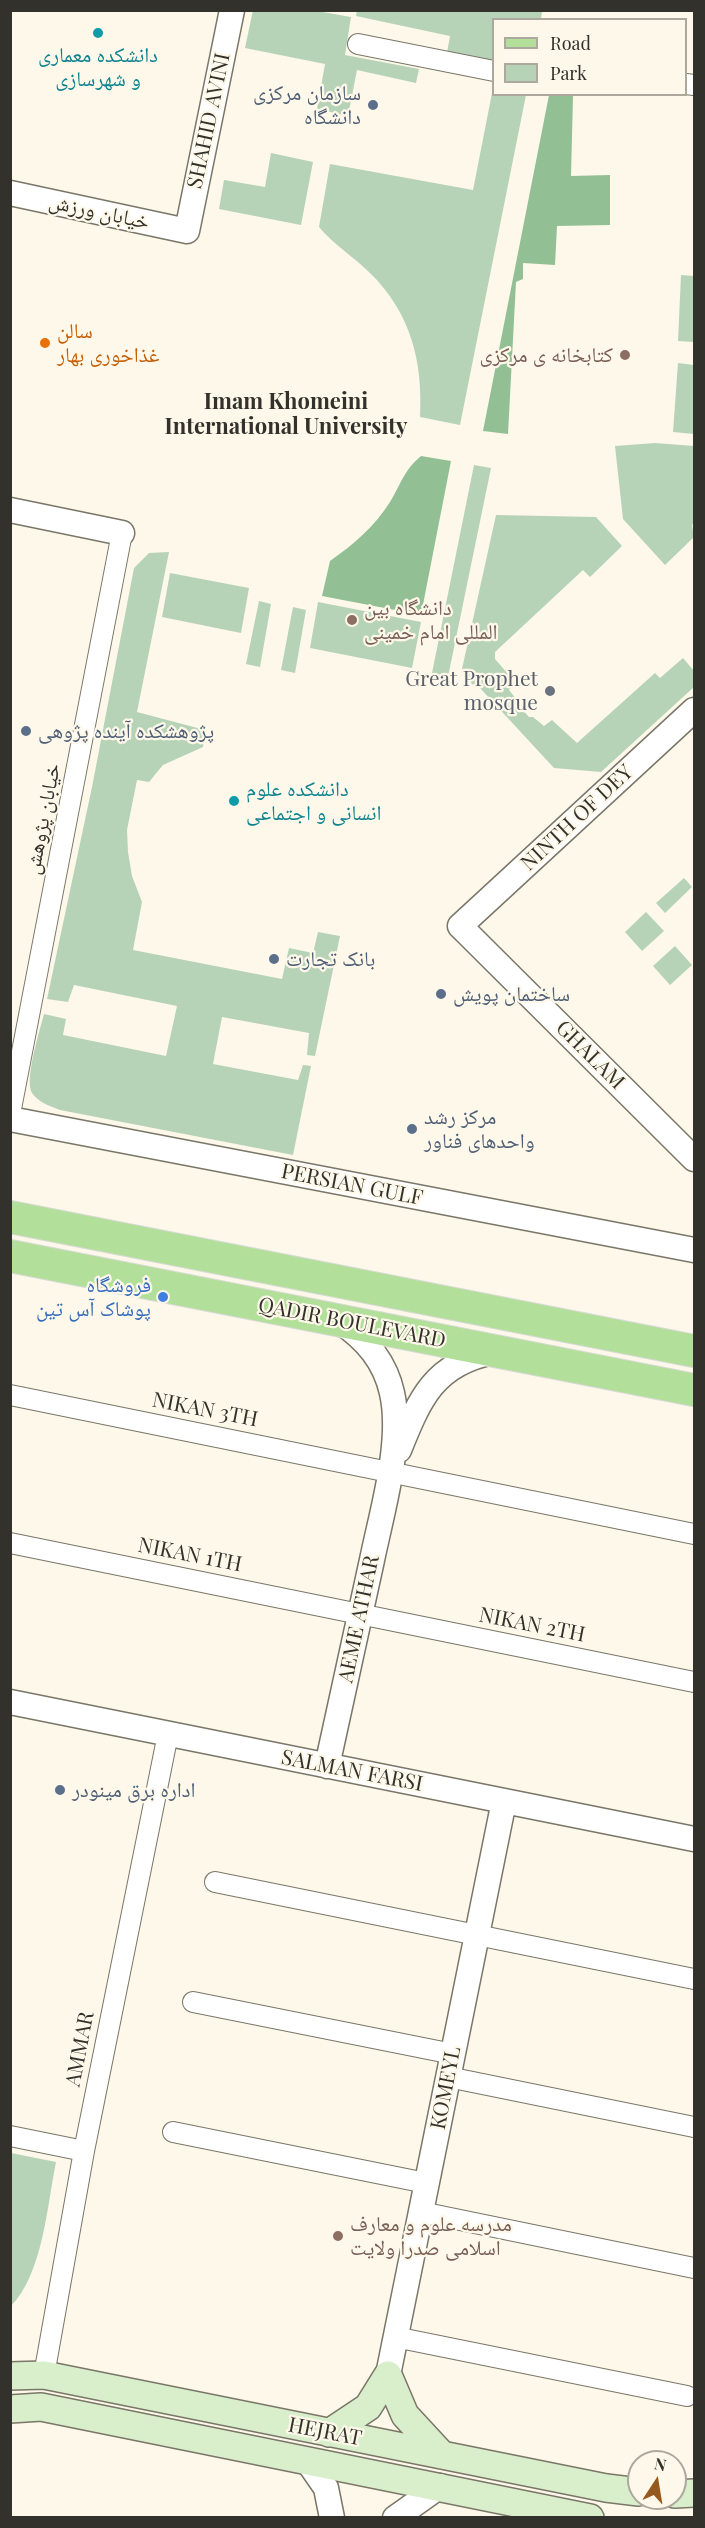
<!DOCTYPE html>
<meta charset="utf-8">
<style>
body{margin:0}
#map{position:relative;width:705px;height:2528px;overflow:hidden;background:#fdf8e9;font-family:"Playfair Display",serif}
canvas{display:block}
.frame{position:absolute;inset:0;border:12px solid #33312b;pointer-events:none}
.legend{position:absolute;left:492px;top:18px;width:195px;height:78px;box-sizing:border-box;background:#fdf8e9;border:2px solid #aca89d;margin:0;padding:8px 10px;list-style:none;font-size:18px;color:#33312b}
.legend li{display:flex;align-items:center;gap:12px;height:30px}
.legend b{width:30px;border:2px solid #aca89d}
.north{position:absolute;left:627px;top:2450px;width:60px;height:60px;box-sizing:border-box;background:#fdf8e9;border:2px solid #aca89d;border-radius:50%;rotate:12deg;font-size:16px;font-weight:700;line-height:24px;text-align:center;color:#33312b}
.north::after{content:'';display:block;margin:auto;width:21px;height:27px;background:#96591d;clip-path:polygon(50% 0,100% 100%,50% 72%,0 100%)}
</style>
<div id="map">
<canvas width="705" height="2528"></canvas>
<div class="frame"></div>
<ul class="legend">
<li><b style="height:8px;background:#b2df99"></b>Road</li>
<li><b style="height:16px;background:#b7d3b7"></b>Park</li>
</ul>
<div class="north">N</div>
</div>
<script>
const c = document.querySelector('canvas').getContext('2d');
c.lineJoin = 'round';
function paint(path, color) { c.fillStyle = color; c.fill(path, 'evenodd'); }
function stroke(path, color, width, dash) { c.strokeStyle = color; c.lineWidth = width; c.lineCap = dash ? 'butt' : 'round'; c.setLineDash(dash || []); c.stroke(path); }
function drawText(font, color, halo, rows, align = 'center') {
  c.font = font + ' "Playfair Display","Noto Naskh Arabic",serif'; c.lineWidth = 4.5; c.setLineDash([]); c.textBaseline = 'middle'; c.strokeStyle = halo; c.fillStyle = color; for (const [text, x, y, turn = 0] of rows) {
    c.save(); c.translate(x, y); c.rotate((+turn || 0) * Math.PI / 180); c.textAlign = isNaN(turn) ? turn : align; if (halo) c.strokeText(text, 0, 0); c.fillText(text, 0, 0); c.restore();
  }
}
paint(new Path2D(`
 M 253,10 L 317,11 L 351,17 L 345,55 L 419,69 L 416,83 L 357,70 L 348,116 L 317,109 L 325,64 L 245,48 Z
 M 357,10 L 542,11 L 541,19 L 494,20 L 493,63 L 447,53 L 450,36 L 356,16 Z
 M 493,88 L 494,94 L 526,95 L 460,425 L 420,417 C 423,362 411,313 370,273 C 354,257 334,245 319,227 L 330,164 L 473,190 Z
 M 271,153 L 313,162 L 301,225 L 219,209 L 224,180 L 265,187 Z
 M 681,275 L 694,276 L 694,342 L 678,341 Z
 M 678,363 L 694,365 L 694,434 L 673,432 Z
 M 655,443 L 694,446 L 694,522 L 692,525 L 694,537 L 665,565 L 623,519 L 615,446 Z
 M 474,465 L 491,468 L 448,677 L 432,673 Z
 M 496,515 L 596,517 L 622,546 L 590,577 L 583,570 L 495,652 L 495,659 L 515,682 L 509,690 L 517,700 L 517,704 L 529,717 L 533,717 L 544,726 L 552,720 L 577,743 L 655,673 L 660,678 L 683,658 L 694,671 L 694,687 L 601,772 L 554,768 L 480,688 L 472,684 L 462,669 Z
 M 169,552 L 137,712 L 205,730 L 203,747 L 163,765 L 149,782 L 137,780 L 127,830 L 128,852 L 132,876 L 142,902 L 133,950 L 282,979 L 289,948 L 313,953 L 318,932 L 340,936 L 315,1056 L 307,1055 L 309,1033 L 222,1017 L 213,1064 L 298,1080 L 303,1065 L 311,1066 L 293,1155 L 60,1110 C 50,1106 39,1103 32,1093 C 24,1080 40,1030 44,1014 L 66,1019 L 63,1035 L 166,1056 L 177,1006 L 74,985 L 68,1002 L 47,999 L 92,787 L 134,568 L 149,553 Z
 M 170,573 L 249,588 L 241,633 L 162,617 Z
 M 259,601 L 271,604 L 260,667 L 246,664 Z
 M 318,602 L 421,622 L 412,668 L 310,648 Z
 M 293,607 L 306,610 L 295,673 L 281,670 Z
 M 684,878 L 692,887 L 665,913 L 656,903 Z
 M 646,912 L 664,931 L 642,951 L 625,932 Z
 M 675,946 L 692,965 L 670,985 L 653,966 Z
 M 11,2153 L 56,2162 C 47,2206 43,2273 11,2306 Z`), '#b7d3b7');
paint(new Path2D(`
 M 549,95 L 573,96 L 571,176 L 610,175 L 610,225 L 557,226 L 555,265 L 523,263 L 523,279 L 516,282 L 508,434 L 483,431 Z
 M 421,456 L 451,461 L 421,615 L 322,596 L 330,561 C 354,544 374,527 390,502 C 401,484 404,470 421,456 Z`), '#92c094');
const minor = new Path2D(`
 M 358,44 L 494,71
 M 686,84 L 694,85
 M 10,1114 L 122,533
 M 10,1395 L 694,1534
 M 10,1543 L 694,1682
 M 215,1882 L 694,1979
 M 193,2002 L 453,2054
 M 448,2077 L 694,2127
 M 173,2132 L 426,2183
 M 10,2136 L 84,2151
 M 421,2212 L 694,2268
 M 395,2337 L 687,2396
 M 44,2375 L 84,2151 L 168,1734`);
const tertiary = new Path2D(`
 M 10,193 L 187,231 L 232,10
 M 10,510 L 122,533
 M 694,710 L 460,926 L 694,1159
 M 10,1119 L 694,1250
 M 399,1450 C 420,1398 434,1364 493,1352
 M 10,1702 L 694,1839
 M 327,1766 C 342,1697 357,1629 372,1560 C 382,1511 403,1442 392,1393 C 385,1361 366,1339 339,1321
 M 388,2375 L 504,1801
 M 308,2462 L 326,2488 L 332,2518
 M 395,2518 L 440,2486`);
const secondary = new Path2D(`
 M 388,2375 L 405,2415 L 442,2455
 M 10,2376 L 44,2375 L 606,2488 L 639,2492
 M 10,2409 L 41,2407 L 590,2518
 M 329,2433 L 368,2407 L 388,2375
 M 675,2494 L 694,2493`);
const primary = new Path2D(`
 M 10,1217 L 694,1351
 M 10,1256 L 694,1390`);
stroke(minor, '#7a7668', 22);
stroke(tertiary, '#7a7668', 27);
stroke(secondary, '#7a7668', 30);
stroke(primary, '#dadad9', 34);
stroke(minor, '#fff', 20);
stroke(tertiary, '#fff', 24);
stroke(secondary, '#d9efcc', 27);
stroke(primary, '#b2df99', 32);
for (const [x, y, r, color] of [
 [98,33,6,"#0f9aa8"],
 [373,105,6,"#5c6f8a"],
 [45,343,6,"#e8710a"],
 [625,355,6,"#8d6e63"],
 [352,620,6,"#8d6e63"],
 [550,691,6,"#6b7280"],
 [26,731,6,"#5c6f8a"],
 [234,801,6,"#0f9aa8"],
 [274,959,6,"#5c6f8a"],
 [441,994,6,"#5c6f8a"],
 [412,1129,6,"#5c6f8a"],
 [163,1297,6,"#3f7fe0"],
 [60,1790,6,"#5c6f8a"],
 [338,2236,6,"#8d6e63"]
]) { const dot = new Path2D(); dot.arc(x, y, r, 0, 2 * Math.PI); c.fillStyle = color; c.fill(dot); stroke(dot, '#fdf8e9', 2); }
drawText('21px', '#0d838f', '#fdf8e9', [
 ["دانشکده معماری",98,55],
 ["و شهرسازی",98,79],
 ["دانشکده علوم",246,789,"left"],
 ["انسانی و اجتماعی",246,813,"left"]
]);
drawText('21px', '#4e5e75', '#fdf8e9', [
 ["سازمان مرکزی",361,93,"right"],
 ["دانشگاه",361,117,"right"],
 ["پژوهشکده آینده پژوهی",38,731],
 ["بانک تجارت",286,959],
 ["ساختمان پویش",453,994],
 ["مرکز رشد",424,1117],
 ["واحدهای فناور",424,1141],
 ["اداره برق مینودر",72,1790]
], 'left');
drawText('21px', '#33312b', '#fdf8e9', [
 ["SHAHID AVINI",209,121,-78],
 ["خیابان ورزش",99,212,12],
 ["NINTH OF DEY",577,818,-43],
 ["خیابان پژوهش",43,819,-79],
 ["GHALAM",590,1055,45],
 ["PERSIAN GULF",352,1185,11],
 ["QADIR BOULEVARD",352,1323,11],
 ["NIKAN 3TH",205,1410,11],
 ["NIKAN 1TH",190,1555,11],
 ["AEME ATHAR",359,1619,-78],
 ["NIKAN 2TH",532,1625,11],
 ["SALMAN FARSI",352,1771,11],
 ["AMMAR",80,2049,-79],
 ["KOMEYL",446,2088,-79],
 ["HEJRAT",325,2432,11]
]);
drawText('21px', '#c56008', '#fdf8e9', [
 ["سالن",57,331],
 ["غذاخوری بهار",57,355]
], 'left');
drawText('21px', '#785e54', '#fdf8e9', [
 ["کتابخانه ی مرکزی",613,355,"right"],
 ["دانشگاه بین",364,608],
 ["المللی امام خمینی",364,632],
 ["مدرسه علوم و معارف",350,2224],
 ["اسلامی صدرا ولایت",350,2248]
], 'left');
drawText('21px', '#5b616d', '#fdf8e9', [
 ["Great Prophet",538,679],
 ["mosque",538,703]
], 'right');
drawText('21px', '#366cbe', '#fdf8e9', [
 ["فروشگاه",151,1285],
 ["پوشاک آس تین",151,1309]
], 'right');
drawText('bold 22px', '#33312b', '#fdf8e9', [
 ["Imam Khomeini",286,402],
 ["International University",286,427]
]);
</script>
